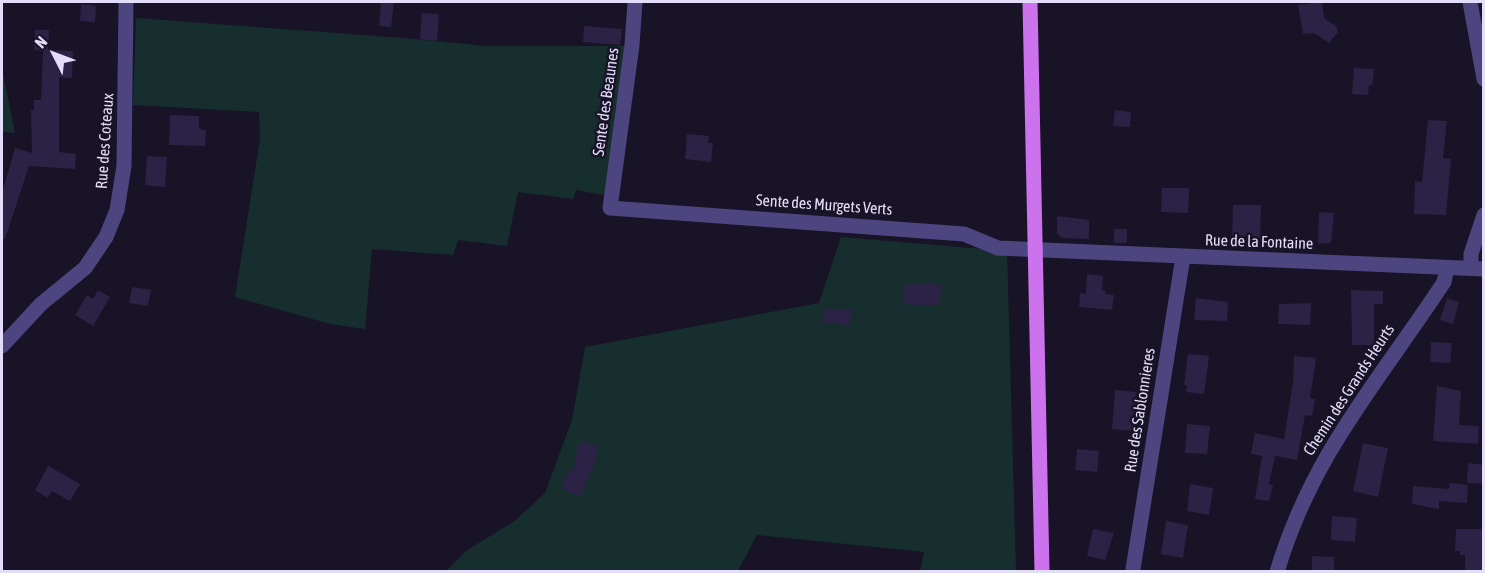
<!DOCTYPE html>
<style>
body{margin:0}
#map{position:relative;width:1485px;height:573px;overflow:hidden;background:#181326;font-family:"Asap Condensed",sans-serif}
canvas{display:block}
.frame{position:absolute;inset:0;border:3px solid #e3ddfa;pointer-events:none}
.north{position:absolute;left:24px;top:24px;width:60px;height:60px;-webkit-text-stroke:4px #181326;paint-order:stroke;rotate:312deg;font-size:16px;font-weight:700;line-height:24px;text-align:center;color:#e3ddfa}
.north::after{content:'';display:block;margin:auto;width:21px;height:27px;background:#e3ddfa;clip-path:polygon(50% 0,100% 100%,50% 72%,0 100%)}
</style>
<div id="map">
<canvas width="1485" height="573"></canvas>
<div class="frame"></div>
<div class="north">N</div>
</div>
<script>
const c = document.querySelector('canvas').getContext('2d');
c.lineJoin = 'round';
function paint(path, color) { c.fillStyle = color; c.fill(path, 'evenodd'); }
function stroke(path, color, width, dash) { c.strokeStyle = color; c.lineWidth = width; c.lineCap = dash ? 'butt' : 'round'; c.setLineDash(dash || []); c.stroke(path); }
function drawText(font, color, halo, rows, align = 'center') {
  c.font = font + ' "Asap Condensed",sans-serif'; c.lineWidth = 5; c.setLineDash([]); c.textBaseline = 'middle'; c.strokeStyle = halo; c.fillStyle = color; for (const [text, x, y, turn = 0] of rows) {
    c.save(); c.translate(x, y); c.rotate((+turn || 0) * Math.PI / 180); c.textAlign = isNaN(turn) ? turn : align; if (halo) c.strokeText(text, 0, 0); c.fillText(text, 0, 0); c.restore();
  }
}
paint(new Path2D(`
 M 136,18 L 403,38 L 487,46 L 625,46 L 608,196 L 576,190 L 573,199 L 518,192 L 507,246 L 458,240 L 453,255 L 372,249 L 365,329 L 330,324 L 235,297 L 260,139 L 259,112 L 133,105 Z
 M 2,68 L 15,133 L 2,132 Z
 M 841,237 L 1007,251 L 1016,571 L 920,571 L 924,552 L 757,535 L 738,571 L 445,572 L 466,551 L 516,520 L 545,493 L 572,420 L 585,347 L 819,303 Z`), '#172e2f');
paint(new Path2D(`
 M 381,2 L 394,2 L 391,27 L 379,26 Z
 M 1322,2 L 1324,18 L 1336,26 L 1338,32 L 1329,43 L 1314,33 L 1303,34 L 1298,5 Z
 M 81,4 L 96,6 L 95,22 L 80,21 Z
 M 422,13 L 439,14 L 437,41 L 420,39 Z
 M 584,26 L 622,29 L 620,45 L 583,42 Z
 M 35,30 L 49,30 L 48,50 L 73,51 L 72,78 L 59,77 L 59,152 L 76,154 L 75,169 L 29,166 L 5,239 L 2,239 L 2,193 L 15,148 L 32,153 L 31,110 L 34,110 L 34,100 L 41,100 L 43,51 L 34,50 Z
 M 1354,68 L 1374,69 L 1372,85 L 1369,85 L 1368,95 L 1352,94 Z
 M 1115,110 L 1131,112 L 1130,127 L 1113,126 Z
 M 170,115 L 199,116 L 199,129 L 206,130 L 205,146 L 169,145 Z
 M 1428,120 L 1447,121 L 1443,158 L 1451,159 L 1446,215 L 1414,214 L 1415,181 L 1422,182 Z
 M 687,134 L 709,136 L 708,143 L 713,143 L 711,162 L 685,159 Z
 M 147,156 L 167,157 L 165,187 L 145,185 Z
 M 1162,188 L 1189,188 L 1188,213 L 1161,212 Z
 M 1233,205 L 1261,205 L 1260,237 L 1232,236 Z
 M 1319,212 L 1334,213 L 1331,243 L 1318,244 Z
 M 1057,216 L 1089,220 L 1089,239 L 1062,238 L 1057,233 Z
 M 1114,229 L 1127,229 L 1127,243 L 1114,243 Z
 M 1087,274 L 1103,276 L 1102,290 L 1105,291 L 1105,294 L 1114,295 L 1112,310 L 1079,307 L 1080,293 L 1086,294 Z
 M 910,283 L 941,283 L 940,306 L 903,304 L 904,286 L 910,286 Z
 M 132,287 L 151,290 L 148,306 L 129,303 Z
 M 98,290 L 110,297 L 93,326 L 75,315 L 87,295 L 93,299 Z
 M 1351,290 L 1383,291 L 1383,304 L 1374,304 L 1374,345 L 1352,345 Z
 M 1196,298 L 1228,302 L 1227,321 L 1194,320 Z
 M 1447,298 L 1459,302 L 1453,324 L 1440,320 Z
 M 1311,303 L 1310,325 L 1278,324 L 1279,304 Z
 M 825,308 L 851,310 L 850,325 L 823,323 Z
 M 1431,342 L 1452,343 L 1450,363 L 1430,362 Z
 M 1188,354 L 1209,356 L 1204,394 L 1186,392 L 1187,385 L 1184,385 Z
 M 1294,356 L 1316,358 L 1310,398 L 1315,399 L 1312,416 L 1305,415 L 1297,460 L 1275,456 L 1269,484 L 1273,485 L 1269,501 L 1255,499 L 1262,456 L 1251,454 L 1255,433 L 1284,439 L 1293,382 Z
 M 1437,386 L 1461,391 L 1459,425 L 1479,426 L 1478,444 L 1433,441 Z
 M 1115,390 L 1136,392 L 1133,431 L 1112,429 Z
 M 1187,424 L 1210,426 L 1207,454 L 1185,453 Z
 M 579,442 L 598,446 L 594,465 L 580,496 L 561,489 L 569,470 L 573,471 Z
 M 1363,443 L 1388,448 L 1378,497 L 1353,491 Z
 M 1077,449 L 1099,451 L 1097,472 L 1075,470 Z
 M 1468,463 L 1484,465 L 1484,484 L 1467,483 Z
 M 48,466 L 80,484 L 70,501 L 52,491 L 48,498 L 35,490 Z
 M 1450,483 L 1468,485 L 1467,503 L 1439,501 L 1439,509 L 1412,504 L 1413,486 L 1449,489 Z
 M 1190,484 L 1213,488 L 1209,515 L 1187,511 Z
 M 1332,516 L 1357,518 L 1355,542 L 1331,540 Z
 M 1166,521 L 1188,525 L 1183,558 L 1161,554 Z
 M 1093,529 L 1114,533 L 1105,560 L 1087,556 Z
 M 1456,529 L 1484,529 L 1484,572 L 1465,572 L 1465,555 L 1460,555 L 1460,551 L 1455,551 Z
 M 1312,556 L 1334,557 L 1334,572 L 1315,572 L 1312,569 Z`), '#2c2245');
stroke(new Path2D(`
 M 635,2 L 632,45 L 610,208 L 964,234 L 998,248 L 1484,269
 M 1470,2 L 1484,79
 M 1471,268 L 1471,254 L 1484,215
 M 2,346 L 41,304 L 85,268 L 106,237 L 117,210 L 124,166 L 126,2
 M 1133,569 L 1183,257
 M 1277,572 C 1312,454 1379,381 1444,282 L 1447,268`), '#4d457f', 15);
stroke(new Path2D(`
 M 1030,2 L 1042,572`), '#cb72ec', 15);
drawText('16px', '#e3ddfa', '#181326', [
 ["Sente des Beaunes",606,102,-82],
 ["Rue des Coteaux",105,141,-86],
 ["Sente des Murgets Verts",824,205,4],
 ["Rue de la Fontaine",1259,242,2],
 ["Chemin des Grands Heurts",1349,390,-57],
 ["Rue des Sablonnieres",1140,410,-81]
]);
</script>
